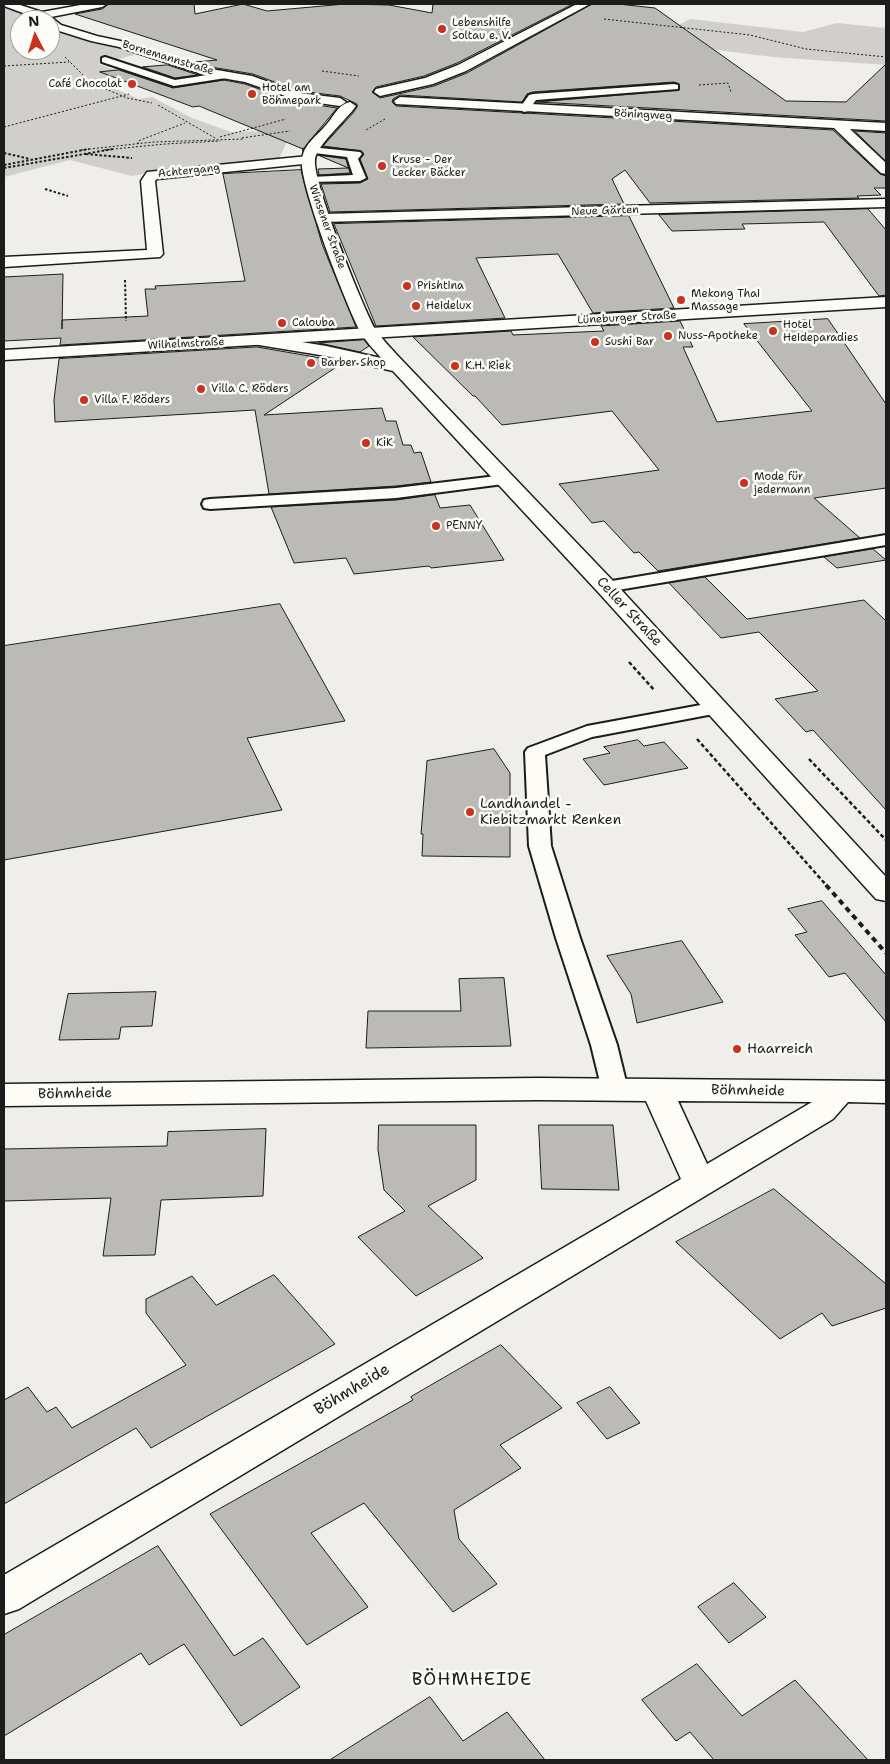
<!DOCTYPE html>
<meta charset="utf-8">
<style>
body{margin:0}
#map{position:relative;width:890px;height:1764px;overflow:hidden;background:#f0eeea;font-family:"Shantell Sans",sans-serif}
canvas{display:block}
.frame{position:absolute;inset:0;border:5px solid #1c1c1c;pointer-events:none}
.north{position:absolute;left:10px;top:10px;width:50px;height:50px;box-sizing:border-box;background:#fdfcf7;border:1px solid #a3a29f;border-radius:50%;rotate:355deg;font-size:14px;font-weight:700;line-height:20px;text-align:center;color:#1c1c1c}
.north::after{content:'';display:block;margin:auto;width:18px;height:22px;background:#c8321e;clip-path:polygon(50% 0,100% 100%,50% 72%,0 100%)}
</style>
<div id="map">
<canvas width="890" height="1764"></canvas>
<div class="frame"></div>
<div class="north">N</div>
</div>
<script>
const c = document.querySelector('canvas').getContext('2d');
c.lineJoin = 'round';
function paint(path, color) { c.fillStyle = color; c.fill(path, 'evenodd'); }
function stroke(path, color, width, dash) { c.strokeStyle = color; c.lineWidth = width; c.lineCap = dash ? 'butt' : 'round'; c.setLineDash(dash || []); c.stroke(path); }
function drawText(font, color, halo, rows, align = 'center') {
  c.font = font + ' "Shantell Sans",sans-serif'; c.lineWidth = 5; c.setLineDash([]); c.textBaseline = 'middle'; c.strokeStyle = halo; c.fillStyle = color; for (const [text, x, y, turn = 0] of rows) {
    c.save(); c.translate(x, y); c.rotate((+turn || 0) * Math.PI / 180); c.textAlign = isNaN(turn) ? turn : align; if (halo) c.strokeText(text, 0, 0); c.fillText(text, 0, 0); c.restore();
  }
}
paint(new Path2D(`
 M 4,6 L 42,18 L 43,20 L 20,20 L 20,50 L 50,50 L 50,27 C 65,32 81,37 96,42 C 109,45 129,44 138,54 L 98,64 L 127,74 L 95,80 L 139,99 L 152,97 L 192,118 L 231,132 L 265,131 L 289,137 L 279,159 L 170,169 L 132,176 L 70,160 L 4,177 Z
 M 690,19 L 803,32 L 837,23 L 886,28 L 886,65 L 773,57 L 622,38 L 677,26 Z`), '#d0cfcc');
const building = new Path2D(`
 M 109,4 L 194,4 L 195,14 L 243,4 L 267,11 L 345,4 L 389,5 L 432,13 L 433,4 L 573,4 L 457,63 L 424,76 L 376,87 L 372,92 L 380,98 L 434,86 L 467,73 L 592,4 L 618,4 L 655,8 L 786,101 L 846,102 L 886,64 L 886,121 L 537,102 L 679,90 L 679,84 L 674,82 L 533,92 L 527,94 L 522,102 L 400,95 L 393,99 L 392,102 L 396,106 L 833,130 L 880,174 L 886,176 L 886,188 L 874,188 L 881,195 L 857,196 L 859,198 L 650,203 L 625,170 L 612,179 L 624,204 L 330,212 L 321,184 L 360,183 L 368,179 L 360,159 L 364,154 L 361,151 L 323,146 L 353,113 L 357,107 L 357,104 L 340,96 L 299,91 L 253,74 L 211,67 L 195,62 L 217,60 L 75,14 L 102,9 Z
 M 168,65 L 198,75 L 175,78 L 143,67 Z
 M 119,70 L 173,88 L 224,80 L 245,84 L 297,102 L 337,108 L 303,149 L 199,106 L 193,107 L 100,72 Z
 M 855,131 L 886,133 L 886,161 Z
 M 318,155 L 346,159 L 350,173 L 319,175 L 318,169 L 348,168 Z
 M 301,170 L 322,244 L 356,327 L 60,345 L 61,338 L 4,341 L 4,277 L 63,274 L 62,329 L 62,320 L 148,316 L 145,289 L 156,289 L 155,286 L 245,281 L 223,174 Z
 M 868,209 L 886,230 L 886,295 L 879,296 L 824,222 L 742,224 L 745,229 L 672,231 L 659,215 Z
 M 629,216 L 674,308 L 593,313 L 558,254 L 476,258 L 505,318 L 376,326 L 334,224 Z
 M 828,319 L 886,404 L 886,488 L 814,498 L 860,538 L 658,571 L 639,552 L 634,553 L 604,521 L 592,523 L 559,484 L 659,470 L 612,411 L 502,425 L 475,396 L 473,396 L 413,337 L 511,331 L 513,335 L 604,331 L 601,326 L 680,321 L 693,347 L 683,347 L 717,422 L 812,411 L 744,324 Z
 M 364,340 L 369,346 L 360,352 L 319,343 Z
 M 257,347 L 344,362 L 264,415 L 382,408 L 386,421 L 396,421 L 403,445 L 411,445 L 414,453 L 421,452 L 431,482 L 396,486 L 269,494 L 255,410 L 55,422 L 54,400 L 59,359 Z
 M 435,495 L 440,508 L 470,505 L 504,560 L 431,568 L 429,566 L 354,574 L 346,558 L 294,563 L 271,507 L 396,500 Z
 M 873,549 L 886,560 L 837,568 L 824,557 Z
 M 705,577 L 747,619 L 864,600 L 886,621 L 886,810 L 813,730 L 806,732 L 775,699 L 818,691 L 759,632 L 721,638 L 669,583 Z
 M 280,604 L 345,721 L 247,738 L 282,810 L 4,860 L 4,646 Z
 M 638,740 L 644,746 L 664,742 L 688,768 L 604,785 L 583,759 L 610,753 L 604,747 Z
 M 494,749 L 510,773 L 510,857 L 422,856 L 423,834 L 421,834 L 427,761 Z
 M 822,901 L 886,975 L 886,1022 L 845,973 L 829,977 L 795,935 L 807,932 L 788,909 Z
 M 682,941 L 723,1002 L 637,1023 L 631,994 L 607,956 Z
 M 504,978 L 511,1046 L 366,1048 L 368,1011 L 461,1011 L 459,979 Z
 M 156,992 L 152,1026 L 121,1027 L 119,1039 L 59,1040 L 68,994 Z
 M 379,1125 L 476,1125 L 476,1180 L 428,1206 L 483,1258 L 416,1296 L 358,1237 L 405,1211 L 384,1190 L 378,1150 Z
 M 539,1125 L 613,1125 L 619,1190 L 542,1189 Z
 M 266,1129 L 263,1196 L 161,1200 L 155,1255 L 103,1256 L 111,1198 L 4,1201 L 4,1149 L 167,1146 L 168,1132 Z
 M 774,1189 L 886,1284 L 886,1308 L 832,1326 L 822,1313 L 780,1339 L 676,1242 Z
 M 274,1275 L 335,1344 L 151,1448 L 136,1428 L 4,1504 L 4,1400 L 28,1387 L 47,1412 L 56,1407 L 72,1428 L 186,1365 L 146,1313 L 146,1299 L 192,1276 L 216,1305 Z
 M 501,1345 L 562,1408 L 500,1445 L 521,1468 L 454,1510 L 459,1539 L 497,1584 L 453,1612 L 364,1503 L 311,1533 L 368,1607 L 307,1645 L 210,1514 L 413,1400 L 411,1397 Z
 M 610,1387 L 640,1423 L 607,1439 L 577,1403 Z
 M 158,1546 L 234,1656 L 263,1638 L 300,1687 L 241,1726 L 184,1644 L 149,1665 L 141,1653 L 4,1736 L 4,1635 Z
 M 734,1583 L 766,1617 L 729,1643 L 698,1607 Z
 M 697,1664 L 742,1716 L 795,1680 L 868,1760 L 714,1760 L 690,1732 L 676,1741 L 642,1700 Z
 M 430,1697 L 463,1741 L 507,1712 L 545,1760 L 330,1760 Z`);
paint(building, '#bbbab6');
stroke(building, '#1c1c1c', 1);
const lane = new Path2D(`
 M 105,57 L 175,80 L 226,72 L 231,75 L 226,78 L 174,86 L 102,62 L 102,58 Z
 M 674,84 L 678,85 L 678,89 L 536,100 L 528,111 L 524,112 L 519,109 L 529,95 L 533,94 Z
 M 310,147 L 360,152 L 362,154 L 358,159 L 366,178 L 360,181 L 307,182 L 305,180 L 311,177 L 353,175 L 347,157 L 306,152 L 304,150 Z
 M 505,475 L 511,477 L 513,480 L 511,483 L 396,498 L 210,509 L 204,508 L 202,504 L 204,500 L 210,499 L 396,488 Z
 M 886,535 L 886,545 L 606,592 L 600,591 L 597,587 L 600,583 L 606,582 Z
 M 717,702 L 724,704 L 727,708 L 724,712 L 592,737 L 545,755 L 551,846 L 580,938 L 617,1045 L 628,1090 L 624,1096 L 615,1099 L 606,1096 L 602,1090 L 591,1045 L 556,938 L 529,846 L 525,752 L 528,748 L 587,726 Z`);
const street = new Path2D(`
 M 4,4 L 17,4 L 42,12 L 86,4 L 107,4 L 102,7 L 51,17 L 61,25 L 97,36 L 125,42 L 211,69 L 252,76 L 299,93 L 340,98 L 346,102 L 340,106 L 297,100 L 245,82 L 205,75 L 119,47 L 91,41 L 53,29 L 50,27 L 50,20 L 42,20 L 4,6 Z
 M 400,97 L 886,123 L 886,131 L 850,129 L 886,163 L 886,174 L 881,173 L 834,128 L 396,104 L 394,101 Z
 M 308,156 L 315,160 L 313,163 L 157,179 L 155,181 L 163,254 L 160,257 L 4,267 L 4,257 L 147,250 L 141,181 L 147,172 Z
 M 886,199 L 886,207 L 323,222 L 318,221 L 316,218 L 318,215 L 323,214 Z
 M 538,1078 L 886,1081 L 886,1103 L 848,1102 L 833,1119 L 19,1609 L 4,1614 L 4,1575 L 681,1179 L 646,1101 L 538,1100 L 4,1106 L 4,1084 ZM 678,1101 L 812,1102 L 707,1164 Z`);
const secondary = new Path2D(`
 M 577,4 L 590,4 L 466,71 L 433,84 L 380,96 L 374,92 L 376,89 L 425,78 L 458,65 Z
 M 350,102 L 356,106 C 347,119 317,145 315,159 C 312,182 362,305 375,329 C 381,338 390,347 397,355 L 614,582 L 886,877 L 886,901 L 876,899 L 598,592 L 393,371 L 326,356 L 259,345 L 253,344 L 250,340 L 253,336 L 259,335 L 326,346 L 381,358 C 374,349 365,341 360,331 C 347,307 297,179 302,158 C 305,143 317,136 326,125 C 334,117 337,105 350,102 Z`);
const primary = new Path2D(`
 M 886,297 L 886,307 L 4,360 L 4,350 Z`);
stroke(lane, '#1c1c1c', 4);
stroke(street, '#1c1c1c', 3);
stroke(secondary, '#1c1c1c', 3);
stroke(primary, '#1c1c1c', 3);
stroke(new Path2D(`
 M 604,19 L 750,35 L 806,49 L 886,57
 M 65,57 L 83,75
 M 4,66 L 69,62
 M 322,71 L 359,76
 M 94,84 L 127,98 L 152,103
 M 699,85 L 728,83 L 731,92
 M 158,105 L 215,138
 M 4,127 L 129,94
 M 366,130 L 385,119
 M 220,137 L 286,119
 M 242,138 L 290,131
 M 138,144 L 138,141 L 185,123
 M 81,150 L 153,142 L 244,139
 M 104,150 L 165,144 L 220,141`), '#1c1c1c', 1, [2, 2]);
stroke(new Path2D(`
 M 4,153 L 30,159
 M 86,154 L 132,158
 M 4,165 L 89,149
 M 4,168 L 113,149
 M 45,189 L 68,196
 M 125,280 L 126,321`), '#1c1c1c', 2, [2.5, 2]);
stroke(new Path2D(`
 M 629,662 L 655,691
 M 697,739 L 827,886
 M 809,759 L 886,840`), '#1c1c1c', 2.5, [4, 2.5]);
stroke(new Path2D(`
 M 826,885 L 886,953`), '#1c1c1c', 4, [5.5, 4.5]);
paint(lane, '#fdfcf7');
paint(street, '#fdfcf7');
paint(secondary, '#fdfcf7');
paint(primary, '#fdfcf7');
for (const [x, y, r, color] of [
 [442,29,5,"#c8321e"],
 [132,84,5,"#c8321e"],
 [252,94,5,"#c8321e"],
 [382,166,5,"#c8321e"],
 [407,286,5,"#c8321e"],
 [681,300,5,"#c8321e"],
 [416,306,5,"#c8321e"],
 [282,323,5,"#c8321e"],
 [773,331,5,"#c8321e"],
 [668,336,5,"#c8321e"],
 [595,342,5,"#c8321e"],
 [311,363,5,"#c8321e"],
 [455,366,5,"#c8321e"],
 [201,389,5,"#c8321e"],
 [84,400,5,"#c8321e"],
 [366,443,5,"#c8321e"],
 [744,483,5,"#c8321e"],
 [436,526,5,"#c8321e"],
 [470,812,5,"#c8321e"],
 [737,1049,5,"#c8321e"]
]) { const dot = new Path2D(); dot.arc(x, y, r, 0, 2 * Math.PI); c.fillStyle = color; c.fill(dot); stroke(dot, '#fdfcf7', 2); }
drawText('11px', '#1c1c1c', '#fdfcf7', [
 ["Lebenshilfe",452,23],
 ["Soltau e. V.",452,36],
 ["Café Chocolat",122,84,"right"],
 ["Hotel am",262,88],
 ["Böhmepark",262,101],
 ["Kruse - Der",392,160],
 ["Lecker Bäcker",392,173],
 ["Prishtina",417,286],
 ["Mekong Thai",691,294],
 ["Massage",691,307],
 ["Heidelux",426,306],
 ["Calouba",292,323],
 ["Hotel",783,325],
 ["Heideparadies",783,338],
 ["Nuss-Apotheke",678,336],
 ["Sushi Bar",605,342],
 ["Barber Shop",321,363],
 ["K.H. Riek",465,366],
 ["Villa C. Röders",211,389],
 ["Villa F. Röders",94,400],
 ["KiK",376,443],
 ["Mode für",754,477],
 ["jedermann",754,490],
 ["PENNY",446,526]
], 'left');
drawText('11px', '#1c1c1c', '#fdfcf7', [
 ["Bornemannstraße",168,58,17],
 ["Böningweg",643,115,3],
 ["Achtergang",189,171,-6],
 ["Neue Gärten",605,211,-2],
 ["Winsener Straße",327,227,70],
 ["Lüneburger Straße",627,318,-3],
 ["Wilhelmstraße",186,344,-3]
]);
drawText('14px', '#1c1c1c', '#fdfcf7', [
 ["Celler Straße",629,612,47],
 ["Böhmheide",748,1091,1],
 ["Böhmheide",75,1094,-1]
]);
drawText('14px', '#1c1c1c', '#fdfcf7', [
 ["Landhandel -",480,804],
 ["Kiebitzmarkt Renken",480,820],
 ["Haarreich",747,1049]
], 'left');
drawText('16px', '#1c1c1c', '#fdfcf7', [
 ["Böhmheide",352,1390,-31]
]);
c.letterSpacing = '1px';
drawText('18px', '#1c1c1c', '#fdfcf7', [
 ["BÖHMHEIDE",472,1680]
]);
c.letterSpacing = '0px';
</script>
